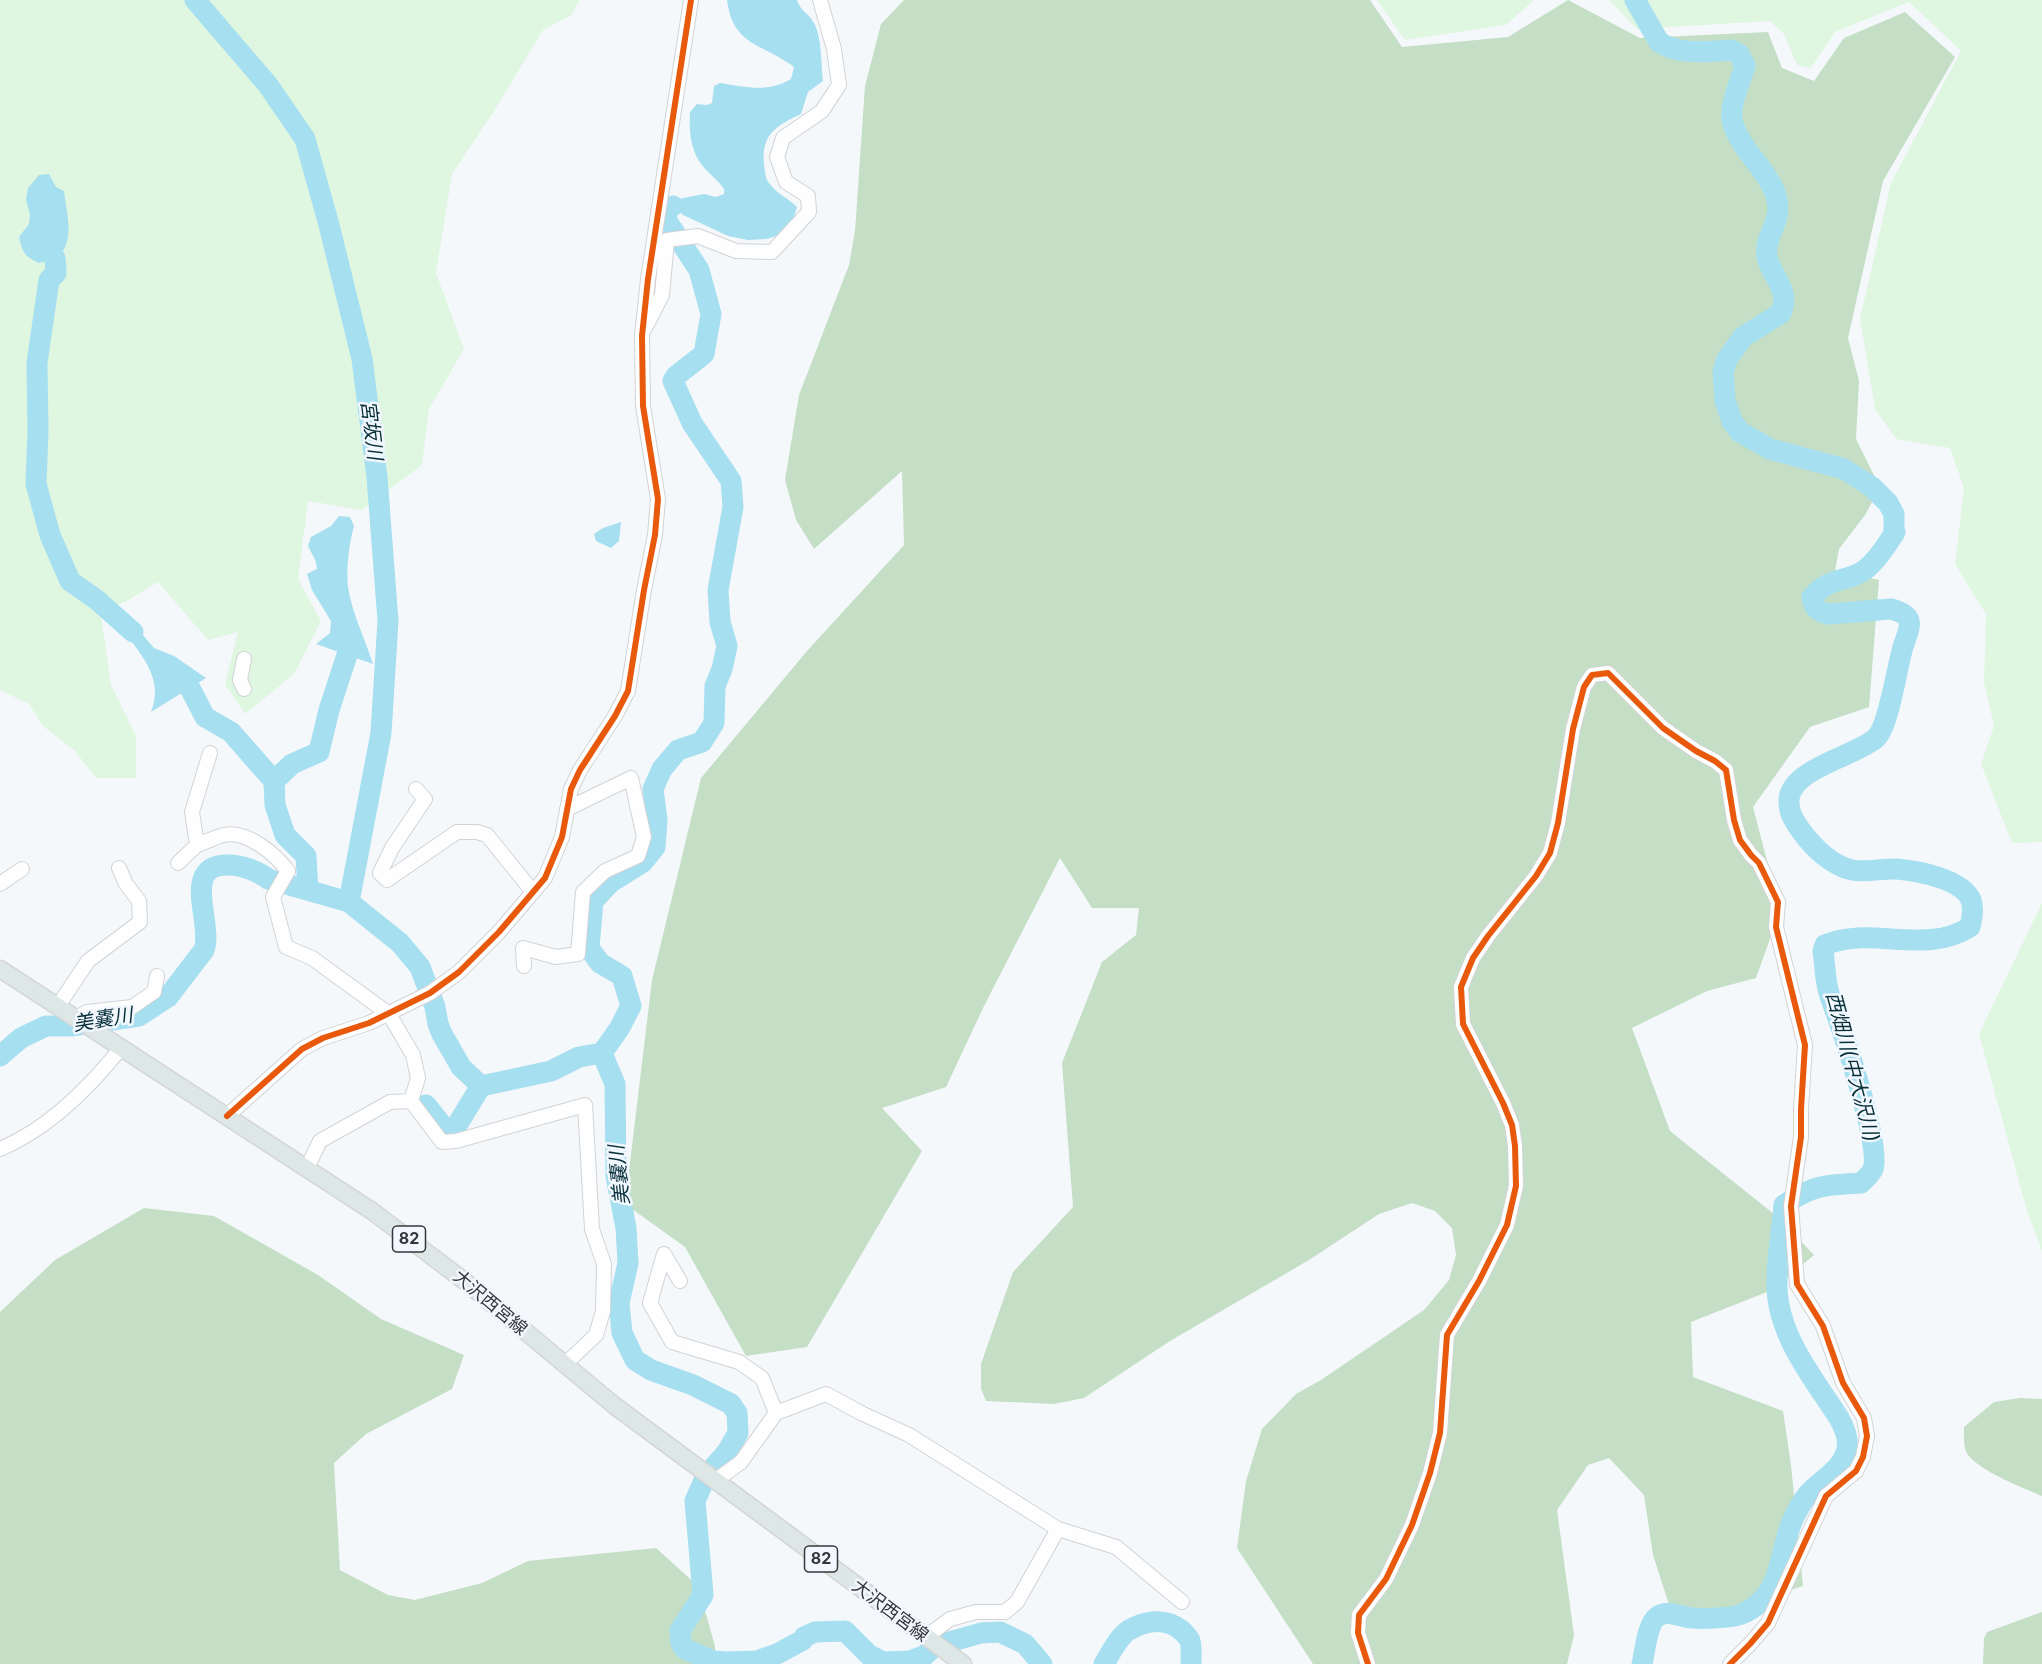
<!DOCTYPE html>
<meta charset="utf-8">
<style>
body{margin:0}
canvas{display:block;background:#f5f8fb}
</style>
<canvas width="2042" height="1664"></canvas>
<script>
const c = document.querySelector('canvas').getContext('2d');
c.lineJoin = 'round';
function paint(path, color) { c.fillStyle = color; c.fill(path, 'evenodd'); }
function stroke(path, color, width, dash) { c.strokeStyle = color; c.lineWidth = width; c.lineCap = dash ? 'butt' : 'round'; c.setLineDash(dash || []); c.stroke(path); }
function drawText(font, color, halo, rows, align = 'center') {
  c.font = font + ' Inter,"Noto Sans JP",sans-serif'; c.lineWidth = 5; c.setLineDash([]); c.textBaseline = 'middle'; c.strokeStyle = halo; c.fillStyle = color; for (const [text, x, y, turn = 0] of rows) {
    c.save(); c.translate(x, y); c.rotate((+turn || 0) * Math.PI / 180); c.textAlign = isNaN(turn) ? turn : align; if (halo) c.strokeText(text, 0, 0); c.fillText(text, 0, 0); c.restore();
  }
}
paint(new Path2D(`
 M 0,0 L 579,0 L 572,15 L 543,30 L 496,108 L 452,174 L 436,273 L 464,349 L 429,409 L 422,465 L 362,510 L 308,501 L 298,579 L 321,621 L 294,674 L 245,714 L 225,684 L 238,632 L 208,640 L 158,582 L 125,602 L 100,609 L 111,685 L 136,736 L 136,778 L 96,778 L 75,751 L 43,726 L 29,704 L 0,690 Z
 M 1377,0 L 1534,0 L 1506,25 L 1405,40 Z
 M 1607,0 L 2042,0 L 2042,842 L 2012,843 L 1981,764 L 1994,726 L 1984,682 L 1986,614 L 1955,564 L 1964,488 L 1950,448 L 1896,439 L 1875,409 L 1860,319 L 1891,183 L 1961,51 L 1909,2 L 1835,32 L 1811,68 L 1797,65 L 1784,34 L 1770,21 L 1637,29 L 1610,1 Z
 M 2042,903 L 2042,1251 L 2027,1211 L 1979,1034 Z`), '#dff6e1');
paint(new Path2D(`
 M 904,0 L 1370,0 L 1402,47 L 1508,37 L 1568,0 L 1640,38 L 1768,32 L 1782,68 L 1814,81 L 1844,38 L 1905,12 L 1955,57 L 1883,181 L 1848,338 L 1859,381 L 1856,439 L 1880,487 L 1865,515 L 1839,549 L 1835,571 L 1879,580 L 1869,707 L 1810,727 L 1753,807 L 1780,911 L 1756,978 L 1707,991 L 1632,1028 L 1670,1131 L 1779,1218 L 1814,1255 L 1772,1290 L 1691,1322 L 1693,1377 L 1783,1411 L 1791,1465 L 1803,1586 L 1727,1611 L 1672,1614 L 1653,1555 L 1644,1495 L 1609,1458 L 1588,1465 L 1557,1510 L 1574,1635 L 1567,1664 L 1313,1664 L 1237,1548 L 1246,1481 L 1262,1429 L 1296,1394 L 1321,1380 L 1424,1310 L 1449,1280 L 1456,1255 L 1452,1228 L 1435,1211 L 1412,1203 L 1379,1214 L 1309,1260 L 1170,1341 L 1084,1398 L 1054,1404 L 986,1401 L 981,1389 L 981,1364 L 1013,1272 L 1073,1207 L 1062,1063 L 1102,962 L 1136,935 L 1139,908 L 1092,908 L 1060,858 L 984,1006 L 946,1087 L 882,1108 L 922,1151 L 807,1347 L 746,1356 L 685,1247 L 625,1204 L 652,980 L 701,778 L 807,651 L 904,545 L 902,471 L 814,549 L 796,520 L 785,480 L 799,395 L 849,265 L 855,231 L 865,86 L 881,24 Z
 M 144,1208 L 214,1216 L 318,1275 L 381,1319 L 464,1355 L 452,1389 L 366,1434 L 334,1463 L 340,1570 L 388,1595 L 415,1600 L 482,1583 L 528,1561 L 656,1548 L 698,1586 L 715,1646 L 716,1664 L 0,1664 L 0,1312 L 55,1260 Z
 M 2020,1398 L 2042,1399 L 2042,1496 C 2023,1488 1980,1471 1968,1455 C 1963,1448 1964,1435 1964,1427 L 1994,1402 Z
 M 2042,1612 L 2042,1664 L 1983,1664 L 1984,1638 L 1987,1632 Z`), '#c4dfc6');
paint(new Path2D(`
 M 727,0 L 797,0 C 801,12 809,13 814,23 C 822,37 821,65 823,81 L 808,92 L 801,114 C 776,126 761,134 764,165 C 765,171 765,178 769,183 C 777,194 788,198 797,207 L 793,221 L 779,235 L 767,239 L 748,240 L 728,236 L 683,215 L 673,206 L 673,200 L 704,194 L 716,197 L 724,194 L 724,189 C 718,180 708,173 701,164 C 690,149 689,130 690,112 L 697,104 L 707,105 L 712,103 L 714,86 L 720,83 C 747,87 767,93 791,79 L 794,67 C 763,43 733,47 727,0 Z
 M 49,174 L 56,187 L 64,191 C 66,211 76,242 58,256 C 53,260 46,261 39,263 C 24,256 23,253 19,237 L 29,224 L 30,215 L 26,199 L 28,188 L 39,175 Z
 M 339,516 L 350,517 L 354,526 C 349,545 346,567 348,587 C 352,613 365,639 373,664 L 316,644 L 330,633 L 331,621 L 312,590 L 307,574 L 317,569 L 316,562 L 308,546 L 311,537 L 331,526 Z
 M 621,522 L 619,541 L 611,548 L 596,541 L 594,534 L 603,528 Z
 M 133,632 L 142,634 L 154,648 L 174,656 L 206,678 L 151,712 C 163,682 146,661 129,638 Z`), '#a6dff0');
stroke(new Path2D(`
 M 195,0 L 268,85 L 305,139 L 329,225 L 362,359 L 377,477 L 388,621 L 381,733 L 349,902
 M 1635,0 L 1659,42 C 1680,56 1708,51 1732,50 L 1739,54 L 1745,66 C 1740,83 1728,107 1733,124 C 1738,140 1750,155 1760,167 C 1767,178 1775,187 1777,200 C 1782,224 1764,234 1767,257 C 1771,276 1791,290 1781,313 L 1743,337 L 1727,359 L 1723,372 L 1725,401 L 1732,421 L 1740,432 L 1770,449 L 1844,469 L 1872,487 L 1888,503 L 1894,514 L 1894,534 L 1895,532 C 1887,545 1877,560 1866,569 C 1848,583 1832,575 1812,597 C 1814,608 1817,611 1828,614 L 1891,609 C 1917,616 1910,626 1903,647 C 1897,666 1889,726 1876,738 C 1856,756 1792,768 1789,799 C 1788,812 1794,821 1802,832 C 1813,847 1832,866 1852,870 C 1866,873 1883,868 1897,869 C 1918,871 1962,879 1971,900 C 1974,908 1972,918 1970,927 C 1925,956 1871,925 1825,945 L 1823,951 C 1825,964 1825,984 1830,996 C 1840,1023 1882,1146 1873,1169 C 1871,1174 1865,1179 1861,1183 C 1828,1185 1813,1184 1784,1205 C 1782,1233 1776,1259 1777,1287 C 1778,1336 1814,1379 1839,1418 C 1844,1427 1849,1439 1847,1449 C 1843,1468 1824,1478 1812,1490 C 1805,1496 1798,1509 1794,1517 C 1777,1553 1785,1595 1742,1614 C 1733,1618 1702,1619 1692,1618 C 1680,1617 1667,1609 1657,1617 C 1647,1624 1645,1652 1642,1664
 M 55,258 L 56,273 L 49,280 L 37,363 L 38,431 L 36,484 L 50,535 L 70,581 L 97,600 L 133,632
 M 190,688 L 205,717 L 231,732 L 274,781 L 275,805 L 285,835 L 306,856 L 308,890
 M 274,781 L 292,764 L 319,752 L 329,710 L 347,655
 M 602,1053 L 619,1029 L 631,1006 L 622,976 L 600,963 L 589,948 L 593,901 L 611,882 L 643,862 L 655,847 L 657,820 L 653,789 L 662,769 L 678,750 L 702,742 L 714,723 L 715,686 L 722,669 L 727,646 L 720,622 L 718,590 L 733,507 L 731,481 L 692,423 L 673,381 L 676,376 L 704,354 L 711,314 L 699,270 L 667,221 L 666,209 L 673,206
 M 0,1056 L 21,1038 L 46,1026 L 71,1026 L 139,1016 L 168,997 L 204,950 C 214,924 179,864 229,865 C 241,865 258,871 268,879 L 349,902 L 400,943 L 420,967 L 435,1007 L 438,1024 L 442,1034 L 461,1067 L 481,1086 L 551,1071 L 579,1057 L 602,1053 L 615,1084 L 616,1176 L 626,1228 L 628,1263 L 619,1303 L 622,1333 L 635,1360 L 651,1370 L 693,1385 L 731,1404 L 737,1413 L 738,1433 L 727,1452 L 706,1476 L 695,1501 L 703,1595 L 680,1631 L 681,1643 L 685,1649 L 713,1661 L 727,1662 L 757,1661 L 777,1654 L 803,1640 L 804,1637 L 815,1632 L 845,1631 L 869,1655 L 883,1662 L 910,1661 L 924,1656 L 935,1646 L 981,1633 L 1000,1632 L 1025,1644 L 1042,1664
 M 426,1105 L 446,1130 L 454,1130 L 481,1086
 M 1104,1664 C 1111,1653 1118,1637 1129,1630 C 1145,1621 1165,1617 1181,1630 C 1184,1633 1188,1636 1190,1641 C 1192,1647 1191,1657 1191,1664`), '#a6dff0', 21);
const minor = new Path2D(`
 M 645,328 L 662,295 L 667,240 L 698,236 L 736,251 L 772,252 L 809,212 L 808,196 L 786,182 L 777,157 L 783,138 L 822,111 L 839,85 L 834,49 L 820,0
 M 244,689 L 240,680 L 244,659
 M 210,753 L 192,812 L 197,845 C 206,842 215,837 224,835 C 247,830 275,854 288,871 L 273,897 L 286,947 L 312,958 L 389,1014 L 413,1055 L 418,1078 L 411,1101 L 390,1102 L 320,1141 L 307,1168
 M 416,789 L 425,799 L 392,848 L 380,873 L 387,880 L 457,832 L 477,832 L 487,835 L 533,892
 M 178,863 L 197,845
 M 0,884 L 22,869
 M 524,966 L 523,948 L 556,957 L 578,954 L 583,892 L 605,871 L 638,856 L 644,837 L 631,778 L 567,809
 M 58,1006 L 88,961 L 140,922 L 139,901 L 126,884 L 119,868
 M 76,1018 L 87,1012 L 132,1007 L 154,992 L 157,976
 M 411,1101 L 442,1142 L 456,1141 L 585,1105 L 592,1229 L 604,1264 L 603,1311 L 596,1335 L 564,1365
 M 227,1116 L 302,1049 L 323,1038 L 369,1023 L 430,993 L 459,972 L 499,932 L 545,878 L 562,837 L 571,789 L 580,770 L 615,716 L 628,691 L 644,590 L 655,535 L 658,499 L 643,406 L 642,336 L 648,279 L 691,0
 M 0,1149 C 48,1129 89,1088 121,1048
 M 680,1281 L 664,1254 L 650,1303 L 672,1342 L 739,1362 L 762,1378 L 776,1413
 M 715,1481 L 741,1462 L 776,1413 L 826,1394 L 863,1414 L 909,1435 L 1058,1529 L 1116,1547 L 1182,1602
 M 926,1637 L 950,1619 L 976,1612 L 1005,1612 L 1017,1602 L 1058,1529
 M 1368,1664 L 1358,1633 L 1359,1615 L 1386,1579 L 1412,1525 L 1430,1473 L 1440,1433 L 1447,1335 L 1479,1281 L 1507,1225 L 1516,1186 L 1515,1146 L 1512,1125 L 1503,1103 L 1463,1024 L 1461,987 L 1473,958 L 1488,936 L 1536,876 L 1550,853 L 1558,823 L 1573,729 L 1584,687 L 1592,675 L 1608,673 L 1663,728 L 1696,751 L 1715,761 L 1726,770 L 1734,820 L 1740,840 L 1751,855 L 1759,863 L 1778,902 L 1776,927 L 1805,1045 L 1801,1109 L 1801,1137 L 1791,1206 L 1797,1284 L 1823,1326 L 1843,1383 L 1864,1418 L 1867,1436 L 1863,1457 L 1856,1471 L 1826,1496 L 1768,1623 L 1750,1644 L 1730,1664`);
const major = new Path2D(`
 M 0,969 L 372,1211 L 467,1283 L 615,1406 L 963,1664`);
stroke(minor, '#d1d3d6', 16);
stroke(major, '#d3d5d6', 19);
stroke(minor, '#fefefe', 14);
stroke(major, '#dce7e6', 16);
stroke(new Path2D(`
 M 227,1116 L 302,1049 L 323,1038 L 369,1023 L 430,993 L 459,972 L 499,932 L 545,878 L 562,837 L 571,789 L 580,770 L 615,716 L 628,691 L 644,590 L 655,535 L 658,499 L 643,406 L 642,336 L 648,279 L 691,0
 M 1368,1664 L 1358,1633 L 1359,1615 L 1386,1579 L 1412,1525 L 1430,1473 L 1440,1433 L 1447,1335 L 1479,1281 L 1507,1225 L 1516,1186 L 1515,1146 L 1512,1125 L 1503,1103 L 1463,1024 L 1461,987 L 1473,958 L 1488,936 L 1536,876 L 1550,853 L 1558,823 L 1573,729 L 1584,687 L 1592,675 L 1608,673 L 1663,728 L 1696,751 L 1715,761 L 1726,770 L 1734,820 L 1740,840 L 1751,855 L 1759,863 L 1778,902 L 1776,927 L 1805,1045 L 1801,1109 L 1801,1137 L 1791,1206 L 1797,1284 L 1823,1326 L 1843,1383 L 1864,1418 L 1867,1436 L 1863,1457 L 1856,1471 L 1826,1496 L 1768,1623 L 1750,1644 L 1730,1664`), '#e8590c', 6);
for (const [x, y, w] of [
 [409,1239,33],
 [821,1559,33]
]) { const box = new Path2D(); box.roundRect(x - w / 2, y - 13, w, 26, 4.5); c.fillStyle = '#f2f7fe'; c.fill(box); stroke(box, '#36373a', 1.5); }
drawText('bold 16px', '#36373a', null, [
 ["82",409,1239],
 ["82",821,1559]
]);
drawText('18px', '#36373a', '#f2f7fe', [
 ["大沢西宮線",490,1303,40],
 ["大沢西宮線",890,1611,37]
]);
drawText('italic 20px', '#08303a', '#f2f7fe', [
 ["宮坂川",371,430,83],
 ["美嚢川",103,1020,-9],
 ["西畑川(中大沢川)",1852,1067,75],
 ["美嚢川",620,1175,-96]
]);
</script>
